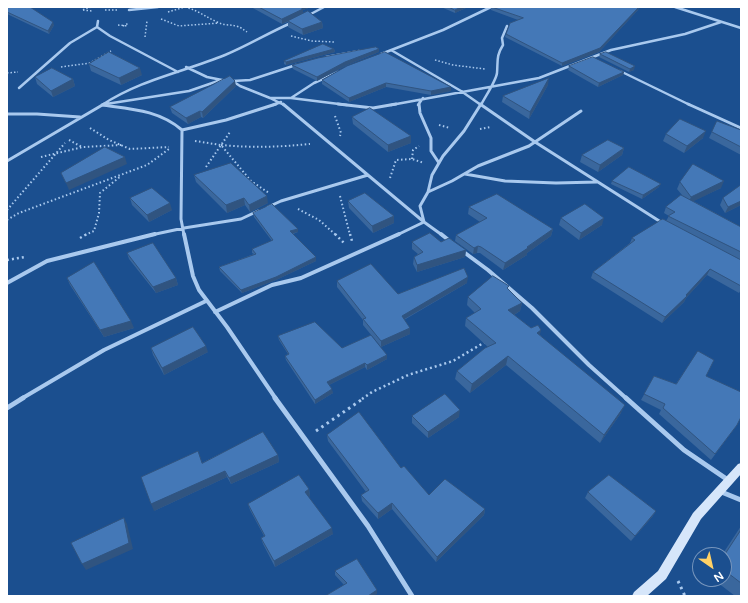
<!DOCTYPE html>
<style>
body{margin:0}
#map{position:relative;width:748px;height:603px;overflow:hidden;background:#1b4f8f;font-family:"Varela Round",sans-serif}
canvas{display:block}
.frame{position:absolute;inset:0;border:8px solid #fff;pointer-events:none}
.north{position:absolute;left:692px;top:547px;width:40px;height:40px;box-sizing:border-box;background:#1b4f8f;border:1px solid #7695bc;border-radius:50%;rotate:146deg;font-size:11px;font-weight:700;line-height:16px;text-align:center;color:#fff}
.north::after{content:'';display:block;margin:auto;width:14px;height:18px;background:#ffd166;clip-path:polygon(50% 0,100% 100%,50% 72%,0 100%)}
</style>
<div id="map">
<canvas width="748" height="603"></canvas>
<div class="frame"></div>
<div class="north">N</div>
</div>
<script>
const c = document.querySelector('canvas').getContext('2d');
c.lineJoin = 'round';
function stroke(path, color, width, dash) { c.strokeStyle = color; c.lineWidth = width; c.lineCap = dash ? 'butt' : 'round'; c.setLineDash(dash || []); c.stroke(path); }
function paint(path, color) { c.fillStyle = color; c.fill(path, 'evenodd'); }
stroke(new Path2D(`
 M 91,7 L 82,10 L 92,11
 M 185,7 C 197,10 206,17 217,22 C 229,28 233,21 247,32
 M 105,10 L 118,10
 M 168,12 L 185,7
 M 161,19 L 179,26 L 219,23
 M 118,25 L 128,26
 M 123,26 L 129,23
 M 291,36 L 312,41 L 334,42
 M 145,37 L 147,21
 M 435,60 L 453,65 L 485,69
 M 61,67 L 90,63 L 111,51
 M 7,73 L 18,72`), '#a9c9ee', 1.5, [1.5, 2]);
stroke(new Path2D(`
 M 335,116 L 341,133 L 340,136
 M 439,125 L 450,128
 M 90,128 L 109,140 L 130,149 L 169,147
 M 480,129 L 491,127
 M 69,140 L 82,147
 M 195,141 L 221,145 L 251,181 L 269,193
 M 221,145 C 253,148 278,147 310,144
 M 41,157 L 83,147 L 122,145
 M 412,159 L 413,150 L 419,146
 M 206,167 L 230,132
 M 390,178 L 396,160 L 412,159 L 424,163
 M 340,196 L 350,235
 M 298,209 L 319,220 L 336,235
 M 7,210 L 65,143
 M 7,220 L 19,213 L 147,165 L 169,149
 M 85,235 L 94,231 L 99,213 L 100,193 L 121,176`), '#a9c9ee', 2, [1.5, 2.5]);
stroke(new Path2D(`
 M 335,234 L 345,244
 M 350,234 L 352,241
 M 80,238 L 87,234
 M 7,260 L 25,257
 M 362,399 L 372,392 L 408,375 L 453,361 L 485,342`), '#a9c9ee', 2.5, [2, 3]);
stroke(new Path2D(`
 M 316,431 L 364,398
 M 678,581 L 685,596`), '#a9c9ee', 3, [2.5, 4]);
stroke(new Path2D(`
 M 675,7 L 741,28
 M 129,10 L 158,7
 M 307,16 L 324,7
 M 98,21 L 97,27 L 110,36 L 178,72
 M 391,50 L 461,91 L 481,105
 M 381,54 L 443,30 L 491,7
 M 326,57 L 359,51
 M 186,67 L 207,77 L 227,81
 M 620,71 L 690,105
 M 233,81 L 250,80 L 296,65
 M 234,82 L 240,86 L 270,98 L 291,98 L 347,105
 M 19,88 L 70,43 L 97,27
 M 270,98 L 284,105
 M 291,98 L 314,83 L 338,72
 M 106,104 L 189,91 L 221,80
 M 102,105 C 140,80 183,72 225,55 C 247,46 268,33 291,23
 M 273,105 L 281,102
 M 391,105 L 539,78 L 611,50 L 685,34 L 721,22
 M 418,105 L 423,98
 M 481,105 C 485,97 496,81 497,73 C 498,61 496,56 503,45 L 502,38 L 507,26`), '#a9c9ee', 2.5);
stroke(new Path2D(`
 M 283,104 L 424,222 L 442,235
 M 338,104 L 373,108 L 396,104
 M 419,104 L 420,113 L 431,138 L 431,151 L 439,163
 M 480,104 L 535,142 L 664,224
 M 688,104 L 741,128
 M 102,105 C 131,109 159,110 182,130 L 181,219 L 184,235
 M 7,114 L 37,114 L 80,117
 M 182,130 L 226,120 L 276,104
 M 7,161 L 104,104
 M 465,174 L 505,181 L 556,183 L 597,182
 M 428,192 L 452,181 L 478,166 L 529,146 L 581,111
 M 268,207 L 281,201 L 368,175
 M 151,235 L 184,228 L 241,219 L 258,211
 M 397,235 L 424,222 L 420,206 L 428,192 L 432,175 L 443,156 L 464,131 L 481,104`), '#a9c9ee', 3);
stroke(new Path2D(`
 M 184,234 L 193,276 L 199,290 L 227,327 L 276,399
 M 441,234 L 451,242
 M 461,250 L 488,270 L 532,308 L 589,365 L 627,399
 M 7,283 L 47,261 L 155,234
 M 215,312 L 272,285 L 301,278 L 399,234
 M 21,399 L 104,350 L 206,301`), '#a9c9ee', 4);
stroke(new Path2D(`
 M 275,398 L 368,526 L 412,596
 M 626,398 L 684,450 L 728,480
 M 7,408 L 23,398
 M 719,491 L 741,500`), '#a9c9ee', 5);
paint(new Path2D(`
 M 741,463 L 741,474 L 701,519 L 666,579 L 647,596 L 632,596 L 634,592 L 658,571 L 693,513 L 738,464 Z`), '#d6e6fa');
paint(new Path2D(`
 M 7,7 L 54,25 L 49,34 L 7,14 Z
 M 251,7 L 311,7 L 303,10 L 303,14 L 322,22 L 323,28 L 303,35 L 288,27 L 288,22 L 282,24 Z
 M 441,7 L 468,7 L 455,13 Z
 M 491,7 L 639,7 L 638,10 L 599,52 L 562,66 L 505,37 L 506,34 L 518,20 L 491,10 Z
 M 334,49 L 335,52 L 286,65 L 284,64 L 284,61 Z
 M 379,52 L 345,66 L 317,81 L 293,69 L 292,65 Z
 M 600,54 L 634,70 L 629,72 L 599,57 Z
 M 89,64 L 142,75 L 121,85 L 91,71 Z
 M 347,66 L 451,91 L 431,95 L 386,87 L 349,102 L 322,84 L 322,80 Z
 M 569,66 L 624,72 L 623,75 L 598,87 L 568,70 Z
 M 35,77 L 73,79 L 75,86 L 53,97 L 37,84 Z
 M 548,85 L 529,119 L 502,102 L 503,96 Z
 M 236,86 L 203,118 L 201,117 L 188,124 L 172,113 L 170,107 Z
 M 352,117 L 411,143 L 388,152 L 353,124 Z
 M 717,121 L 741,130 L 741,155 L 709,138 Z
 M 666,134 L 703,138 L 684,153 L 663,141 Z
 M 624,148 L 622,155 L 598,172 L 580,162 L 582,155 Z
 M 194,175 L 268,203 L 250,212 L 245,205 L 227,213 L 196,182 Z
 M 612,181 L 659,187 L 642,199 L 611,184 Z
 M 680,182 L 721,188 L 693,201 L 741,227 L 741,290 L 739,293 L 707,275 L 686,298 L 684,302 L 662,323 L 591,278 L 593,272 L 630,243 L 632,238 L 666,221 L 669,216 L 664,213 L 666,207 L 682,195 L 677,189 Z
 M 741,185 L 741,205 L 725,213 L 720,205 L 723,198 Z
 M 130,198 L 172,210 L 149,222 L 132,205 Z
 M 348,201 L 394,216 L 394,223 L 373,233 L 349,208 Z
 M 469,207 L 553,229 L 551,236 L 527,253 L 527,255 L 503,270 L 480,253 L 477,253 L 473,254 L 455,241 L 456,235 L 480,222 L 468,214 Z
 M 253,213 L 298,229 L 298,232 L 293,234 L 316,257 L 316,261 L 276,280 L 242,293 L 220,271 L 219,267 L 254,254 L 252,253 L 252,249 L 272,241 L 254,217 Z
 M 561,218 L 602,225 L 579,240 L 559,225 Z
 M 412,242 L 441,242 L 466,250 L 465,257 L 417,272 L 413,264 L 414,257 L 418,254 L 412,249 Z
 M 127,253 L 176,278 L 178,285 L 156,293 L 129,259 Z
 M 67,278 L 134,328 L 104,337 L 70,285 Z
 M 337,281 L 398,294 L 467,283 L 404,320 L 410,334 L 381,347 L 363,325 L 363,320 L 337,287 Z
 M 508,289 L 522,303 L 520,311 L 514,315 L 540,335 L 621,413 L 600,443 L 506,365 L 470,393 L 455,379 L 457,371 L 488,347 L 465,326 L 466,318 L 475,313 L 467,305 L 468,297 Z
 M 278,336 L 342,348 L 387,359 L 367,370 L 365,367 L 329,385 L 333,393 L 315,404 L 286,360 L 285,356 L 288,354 L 279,340 Z
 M 151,348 L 208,352 L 164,375 L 153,355 Z
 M 654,376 L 676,384 L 737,425 L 711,460 L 659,414 L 661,410 L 641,400 Z
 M 412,416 L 459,417 L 428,438 L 412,423 Z
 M 327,435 L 401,468 L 429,495 L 485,509 L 484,515 L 436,562 L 392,509 L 378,519 L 362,501 L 361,495 L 366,492 L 328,441 Z
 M 278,455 L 279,462 L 231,484 L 227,477 L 154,511 L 202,463 Z
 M 309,489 L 310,496 L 308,497 L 333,534 L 275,567 L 263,544 L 261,538 L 264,536 L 250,510 L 248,504 Z
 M 588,492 L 656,511 L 652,517 L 631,541 L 585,498 Z
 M 741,526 L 741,596 L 735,596 L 713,579 L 724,579 L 724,555 L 722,555 Z
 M 335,571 L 377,590 L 377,594 L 344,585 L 335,575 Z`), '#3a679d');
paint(new Path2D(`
 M 300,7 L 311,7 L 303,10 L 303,14 L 282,24 L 282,19 Z
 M 461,7 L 468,7 L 455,13 L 455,10 Z
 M 639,7 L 638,10 L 599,52 L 562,66 L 562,63 Z
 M 53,22 L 54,25 L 49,34 L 48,31 Z
 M 322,22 L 323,28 L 303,35 L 302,29 Z
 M 334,49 L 335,52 L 286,65 L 286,62 Z
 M 379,49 L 379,52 L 345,66 L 317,81 L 317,77 L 345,62 Z
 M 635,66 L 634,70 L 629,72 L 630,69 Z
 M 140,68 L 142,75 L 121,85 L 119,78 Z
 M 624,72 L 623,75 L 598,87 L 599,83 Z
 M 549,78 L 548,85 L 529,119 L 530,112 Z
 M 73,79 L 75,86 L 53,97 L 51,91 Z
 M 235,81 L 236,86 L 203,118 L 202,112 Z
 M 386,83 L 386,87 L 349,102 L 349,98 Z
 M 451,87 L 451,91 L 431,95 L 431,91 Z
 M 200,111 L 201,117 L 188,124 L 186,118 Z
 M 706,131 L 703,138 L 684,153 L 687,146 Z
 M 411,136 L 411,143 L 388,152 L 388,145 Z
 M 624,148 L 622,155 L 598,172 L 600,165 Z
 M 125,157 L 127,164 L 69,190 L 66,183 Z
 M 724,181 L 721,188 L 688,204 L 691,197 Z
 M 661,184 L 659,187 L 642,199 L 643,195 Z
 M 267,196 L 268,203 L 250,212 L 249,205 Z
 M 244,198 L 245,205 L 227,213 L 226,205 Z
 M 741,201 L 741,205 L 725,213 L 728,207 Z
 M 170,203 L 172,210 L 149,222 L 147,215 Z
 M 394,216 L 394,223 L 373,233 L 372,226 Z
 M 604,218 L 602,225 L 579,240 L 581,233 Z
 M 298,229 L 298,232 L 290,234 L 290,231 Z
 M 553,229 L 551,236 L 527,253 L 527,255 L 503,270 L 505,263 Z
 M 478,246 L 477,253 L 473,254 L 474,248 Z
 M 466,250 L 465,257 L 417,272 L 417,265 Z
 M 316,257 L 316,261 L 276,280 L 242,293 L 241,290 Z
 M 710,269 L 707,275 L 686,298 L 684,302 L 662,323 L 665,317 Z
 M 468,277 L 467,283 L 401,321 L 402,316 Z
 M 176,278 L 178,285 L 156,293 L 153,287 Z
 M 522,303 L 520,311 L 507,319 L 508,310 Z
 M 131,321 L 134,328 L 104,337 L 100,330 Z
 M 410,328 L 410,334 L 381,347 L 381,341 Z
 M 541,330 L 539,339 L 537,333 Z
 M 206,346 L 208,352 L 164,375 L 162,368 Z
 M 387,355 L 387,359 L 367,370 L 367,365 Z
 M 508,356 L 506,365 L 470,393 L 472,384 Z
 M 365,363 L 365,367 L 327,386 L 327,382 Z
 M 332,389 L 333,393 L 315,404 L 315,400 Z
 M 625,405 L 621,413 L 600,443 L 604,435 Z
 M 460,410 L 459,417 L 428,438 L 428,432 Z
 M 278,455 L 279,462 L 231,484 L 229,478 Z
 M 225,471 L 227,477 L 154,511 L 151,504 Z
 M 309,489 L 310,496 L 306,498 L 305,492 Z
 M 392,503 L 392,509 L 378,519 L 378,513 Z
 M 485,509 L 484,515 L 436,562 L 437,557 Z
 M 656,511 L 652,517 L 631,541 L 635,536 Z
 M 124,518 L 127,524 L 133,549 L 86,570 L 82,564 Z
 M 332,528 L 333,534 L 275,567 L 274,561 Z
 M 377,590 L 377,594 L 374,596 L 368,596 Z`), '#305480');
const building = new Path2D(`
 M 7,7 L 30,7 L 53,22 L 48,31 L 7,12 Z
 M 259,7 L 300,7 L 303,9 L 282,19 Z
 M 449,7 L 461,7 L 455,10 Z
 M 492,7 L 639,7 L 600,48 L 562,63 L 506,34 L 510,23 L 523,18 Z
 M 308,11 L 322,22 L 302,29 L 288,21 Z
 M 323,44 L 334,49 L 286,62 L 284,61 Z
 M 376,47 L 379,49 L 345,62 L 317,77 L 292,65 L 318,58 Z
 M 109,52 L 140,68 L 119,78 L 89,64 Z
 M 385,52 L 451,87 L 431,91 L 386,83 L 349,98 L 322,80 L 347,66 Z
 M 606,52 L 635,66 L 630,69 L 600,54 Z
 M 593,57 L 624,72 L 599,83 L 569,66 Z
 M 52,68 L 73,79 L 51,91 L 35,77 Z
 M 230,76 L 235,81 L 202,112 L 200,111 L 186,118 L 170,107 Z
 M 549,78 L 530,112 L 503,96 Z
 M 370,108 L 411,136 L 388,145 L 352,117 Z
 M 680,119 L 706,131 L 687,146 L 666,134 Z
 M 717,121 L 741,130 L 741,147 L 712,132 Z
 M 608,140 L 624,148 L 600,165 L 582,155 Z
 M 105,147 L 125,157 L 66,183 L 61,173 Z
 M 231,163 L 267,196 L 249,205 L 244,198 L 226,205 L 194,175 Z
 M 693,164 L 724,181 L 691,197 L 680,182 Z
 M 629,167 L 661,184 L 643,195 L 612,181 Z
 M 741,185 L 741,201 L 728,207 L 723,198 Z
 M 152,188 L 170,203 L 147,215 L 130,198 Z
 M 365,193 L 394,216 L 372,226 L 348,201 Z
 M 497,194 L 553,229 L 527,247 L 528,248 L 505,263 L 481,247 L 478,246 L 474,248 L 456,235 L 487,218 L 469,207 Z
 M 681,195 L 741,227 L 741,252 L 668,216 L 675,212 L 666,207 Z
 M 272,204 L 298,229 L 290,231 L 316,257 L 276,277 L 241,290 L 219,267 L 256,254 L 252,249 L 273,240 L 253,213 Z
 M 585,204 L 604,218 L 581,233 L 561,218 Z
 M 663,219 L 741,260 L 741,286 L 710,269 L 686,295 L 687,296 L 665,317 L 593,272 L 635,240 L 632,238 Z
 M 430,233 L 441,242 L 449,238 L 466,250 L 417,265 L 414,257 L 423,252 L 412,242 Z
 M 153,243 L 176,278 L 153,287 L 127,253 Z
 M 94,262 L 131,321 L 100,330 L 67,278 Z
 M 371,264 L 398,294 L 464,268 L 468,277 L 402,316 L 410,328 L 381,341 L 363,319 L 366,318 L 337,281 Z
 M 493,276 L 509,286 L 507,288 L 522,303 L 508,310 L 531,328 L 538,325 L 541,330 L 537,333 L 625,405 L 604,435 L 508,356 L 472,384 L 457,371 L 485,348 L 496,343 L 466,318 L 481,309 L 468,297 Z
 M 315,322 L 342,348 L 371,335 L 387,355 L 367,365 L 365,363 L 327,382 L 332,389 L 315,400 L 285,356 L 289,354 L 278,336 Z
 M 193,327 L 206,346 L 162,368 L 151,348 Z
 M 698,351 L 714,360 L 706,376 L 741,392 L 741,417 L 737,425 L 715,454 L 663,408 L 665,404 L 644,394 L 654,376 L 676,384 Z
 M 445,394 L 460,410 L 428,432 L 412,416 Z
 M 359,412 L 401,468 L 404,466 L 429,495 L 445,479 L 485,509 L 437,557 L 392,503 L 378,513 L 361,495 L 369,490 L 327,435 Z
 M 263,432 L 278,455 L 229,478 L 225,471 L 151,504 L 141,477 L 198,451 L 202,463 Z
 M 299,475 L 309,489 L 305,492 L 332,528 L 274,561 L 261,538 L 265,536 L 248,504 Z
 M 609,475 L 656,511 L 635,536 L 588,492 Z
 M 124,518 L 129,543 L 82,564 L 71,543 Z
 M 741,530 L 741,583 L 724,570 L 724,556 Z
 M 357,559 L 377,590 L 368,596 L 325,596 L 347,583 L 335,571 Z`);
paint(building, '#4478b7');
stroke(building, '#305480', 1);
</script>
